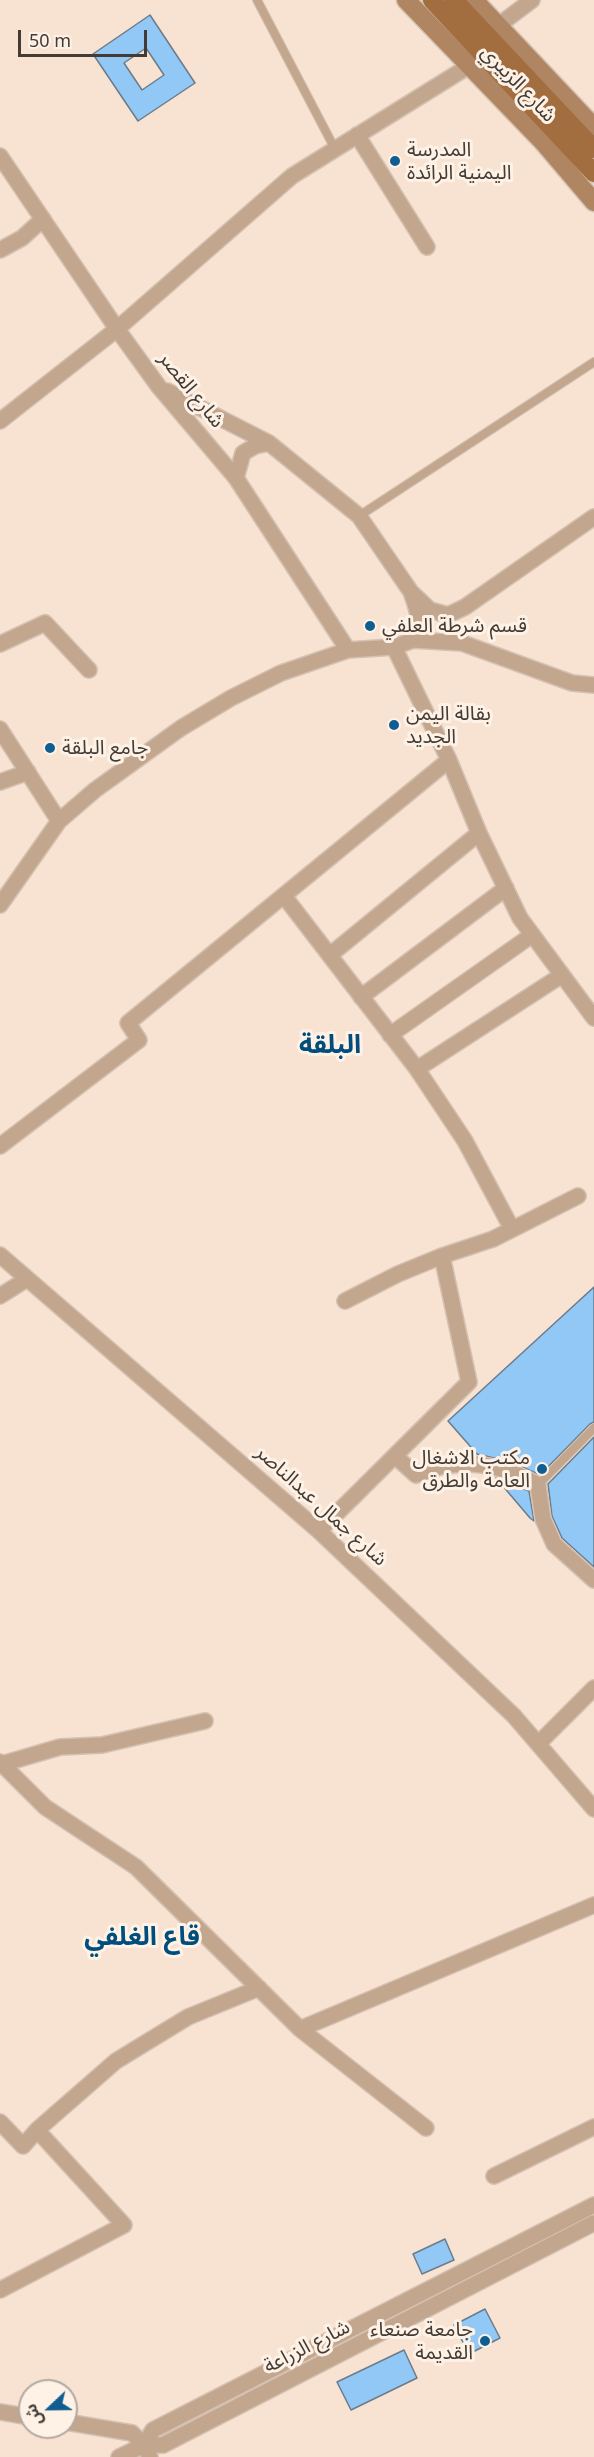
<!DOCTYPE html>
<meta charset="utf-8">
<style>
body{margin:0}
#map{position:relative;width:594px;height:2457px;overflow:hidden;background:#f8e3d2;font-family:"Noto Sans","Noto Sans Arabic",sans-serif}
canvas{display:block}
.north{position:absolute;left:18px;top:2379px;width:60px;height:60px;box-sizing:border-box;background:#fef2e7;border:2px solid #b3a99f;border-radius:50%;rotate:248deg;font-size:16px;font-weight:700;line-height:24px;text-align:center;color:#433b34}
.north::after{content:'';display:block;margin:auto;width:21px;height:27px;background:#105e91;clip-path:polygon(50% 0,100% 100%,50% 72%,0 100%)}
.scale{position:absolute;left:18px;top:30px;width:129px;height:27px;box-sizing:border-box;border:3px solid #433b34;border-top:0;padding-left:8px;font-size:18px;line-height:21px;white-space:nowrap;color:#433b34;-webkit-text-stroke:4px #fef2e7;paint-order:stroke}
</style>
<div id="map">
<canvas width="594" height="2457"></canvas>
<div class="north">ش</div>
<div class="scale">50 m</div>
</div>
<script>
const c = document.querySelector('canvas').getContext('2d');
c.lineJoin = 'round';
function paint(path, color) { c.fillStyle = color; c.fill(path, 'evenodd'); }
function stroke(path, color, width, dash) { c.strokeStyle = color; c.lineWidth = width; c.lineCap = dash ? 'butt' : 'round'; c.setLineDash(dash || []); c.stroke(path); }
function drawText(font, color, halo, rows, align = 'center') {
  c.font = font + ' "Noto Sans","Noto Sans Arabic",sans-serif'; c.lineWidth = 6; c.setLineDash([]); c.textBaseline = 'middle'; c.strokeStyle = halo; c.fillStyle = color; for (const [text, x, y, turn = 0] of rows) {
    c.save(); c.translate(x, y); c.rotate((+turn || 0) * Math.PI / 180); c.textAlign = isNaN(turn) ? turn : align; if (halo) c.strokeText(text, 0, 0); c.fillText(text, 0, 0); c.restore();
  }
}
const building = new Path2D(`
 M 150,15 L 195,83 L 138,121 L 93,54 ZM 146,48 L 164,75 L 142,90 L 124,63 Z
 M 594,1287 L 594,1422 L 590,1424 L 540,1475 L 511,1462 L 477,1454 L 448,1421 Z
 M 594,1437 L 594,1567 L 562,1538 L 552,1516 L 548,1484 Z
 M 496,1478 L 529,1491 L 534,1521 L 530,1518 Z
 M 445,2239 L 454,2260 L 422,2274 L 413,2254 Z
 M 485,2309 L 500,2338 L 469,2354 L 454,2325 Z
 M 404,2350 L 417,2378 L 351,2410 L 337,2382 Z`);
paint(building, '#92c8f5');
stroke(building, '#6a7c8c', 1.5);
const lane = new Path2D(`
 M 257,0 L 335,149
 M 359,516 L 594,362
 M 538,1485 L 594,1428`);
const street = new Path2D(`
 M 499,25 L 532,0
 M 357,135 L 427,247
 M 0,156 L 117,329 L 159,387 L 236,478 L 348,650
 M 0,250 L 22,238 L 43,219
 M 167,391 L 269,443 L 359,516 L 411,592 L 430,610 L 448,615 L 465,607 L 594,517
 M 0,421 L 117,329 L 292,176 L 469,66
 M 236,478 L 243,453 L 255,446 L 269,443
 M 412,595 C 419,614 421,621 413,640
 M 0,644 L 45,623 L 89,670
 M 394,647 L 449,760 L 479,833 L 520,918 L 594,1018
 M 0,729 L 59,821
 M 0,782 L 28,772
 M 284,896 L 417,1069 L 465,1141 L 512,1229
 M 0,905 L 59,821 L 95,790 L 181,728 L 231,698 L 281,673 L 348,650 L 394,647 L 413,640 L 462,643 L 572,683 L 594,685
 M 330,955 L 479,833
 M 361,997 L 506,888
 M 390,1035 L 532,935
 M 417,1069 L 562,975
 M 0,1146 L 139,1040 L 128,1023 L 449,760
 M 0,1255 L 319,1531 L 514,1716 L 594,1809
 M 0,1296 L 27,1279
 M 345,1301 L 398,1274 L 442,1256 L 493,1239 L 578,1196
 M 395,1456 L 416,1475 C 458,1456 498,1462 538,1485 L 543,1519 L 554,1544 L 594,1580
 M 319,1531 L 469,1382 L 442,1256
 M 539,1743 L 594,1688
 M 0,1762 L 45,1807 L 136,1867 L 300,2029 L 426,2128
 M 2,1764 L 60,1747 L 102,1745 L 205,1721
 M 300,2029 L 594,1905
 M 0,2122 L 23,2146 L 37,2130 L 124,2225 L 0,2290
 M 37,2130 L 116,2061 L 188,2017 L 259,1988
 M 494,2176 L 594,2127
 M 0,2412 L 30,2417
 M 66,2422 L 132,2433 L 144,2445 L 150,2457
 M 144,2445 L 163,2445 L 594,2223
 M 119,2457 L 144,2445 L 153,2430 L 594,2205`);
const secondary = new Path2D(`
 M 406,0 L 543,142 L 594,202
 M 474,0 L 594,127`);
const primary = new Path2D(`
 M 432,0 L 594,173
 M 454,0 L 594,149`);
stroke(lane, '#d4c1b2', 10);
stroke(street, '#d4c1b2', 18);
stroke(secondary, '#d4c1b2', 21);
stroke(primary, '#d4c1b2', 21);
stroke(lane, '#c3a68e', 8);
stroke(street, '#c3a68e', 15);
stroke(secondary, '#b08662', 18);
stroke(primary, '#a26e40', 18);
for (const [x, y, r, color] of [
 [395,161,6,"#105e91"],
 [370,626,6,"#105e91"],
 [394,725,6,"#105e91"],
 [50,748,6,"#105e91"],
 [542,1469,6,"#105e91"],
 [485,2341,6,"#105e91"]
]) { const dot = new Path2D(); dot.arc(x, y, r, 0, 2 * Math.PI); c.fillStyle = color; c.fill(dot); stroke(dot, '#fef2e7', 2); }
drawText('20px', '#433b34', '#fef2e7', [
 ["شارع الزبيري",518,84,46],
 ["شارع القصر",191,390,51],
 ["شارع جمال عبدالناصر",321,1506,42],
 ["شارع الزراعة",307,2347,-27]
]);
drawText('20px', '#433b34', '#fef2e7', [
 ["المدرسة",407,150],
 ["اليمنية الرائدة",407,173],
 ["قسم شرطة العلفي",382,626],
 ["بقالة اليمن",406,714],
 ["الجديد",406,737],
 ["جامع البلقة",62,748],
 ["مكتب الاشغال",530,1458,"right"],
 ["العامة والطرق",530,1481,"right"],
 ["جامعة صنعاء",473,2330,"right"],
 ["القديمة",473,2353,"right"]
], 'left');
drawText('bold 26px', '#014d7b', '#fef2e7', [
 ["البلقة",330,1046],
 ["قاع الغلفي",142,1938]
]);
</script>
